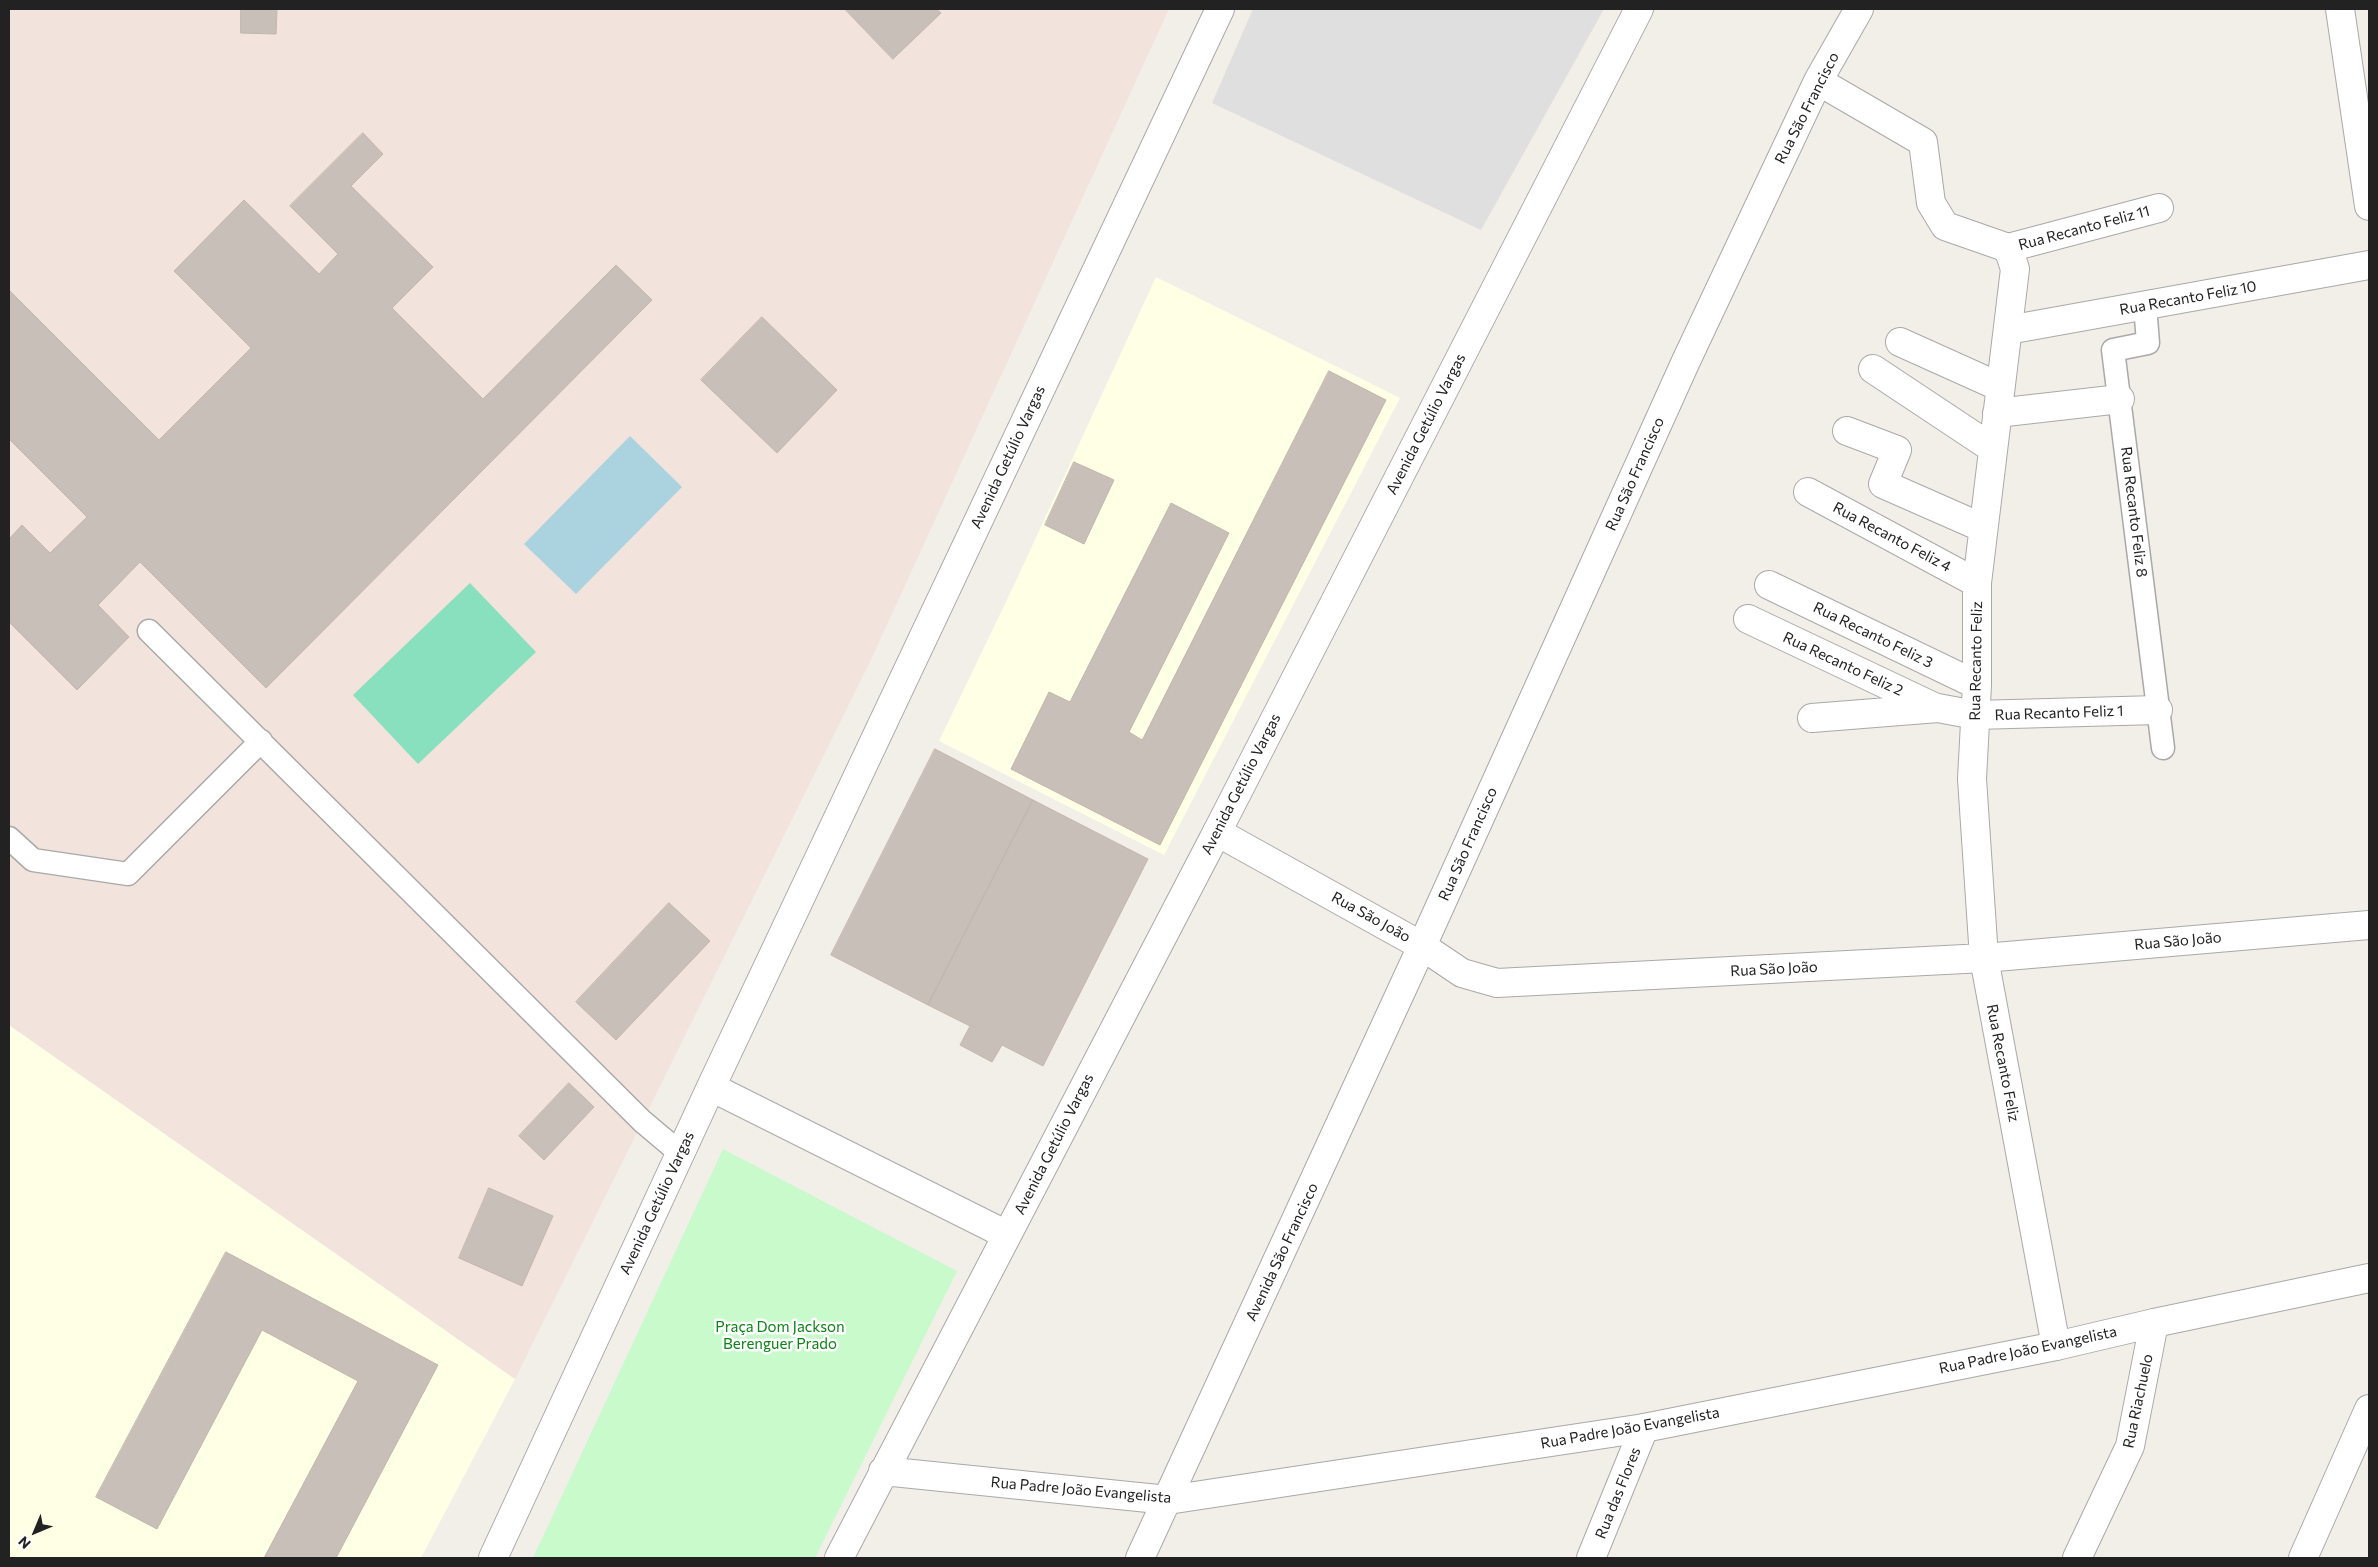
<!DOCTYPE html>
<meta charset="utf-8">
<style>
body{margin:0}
#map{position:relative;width:2378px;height:1567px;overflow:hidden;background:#f2efe9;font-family:Commissioner,sans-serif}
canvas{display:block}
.frame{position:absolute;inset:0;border:10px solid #222;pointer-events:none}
.north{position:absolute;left:10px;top:1507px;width:50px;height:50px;-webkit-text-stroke:4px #fff;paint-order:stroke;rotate:225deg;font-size:14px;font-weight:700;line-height:20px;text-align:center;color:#222}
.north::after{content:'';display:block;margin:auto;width:18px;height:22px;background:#222;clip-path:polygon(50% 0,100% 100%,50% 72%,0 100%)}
</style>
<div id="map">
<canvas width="2378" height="1567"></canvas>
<div class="frame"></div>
<div class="north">N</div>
</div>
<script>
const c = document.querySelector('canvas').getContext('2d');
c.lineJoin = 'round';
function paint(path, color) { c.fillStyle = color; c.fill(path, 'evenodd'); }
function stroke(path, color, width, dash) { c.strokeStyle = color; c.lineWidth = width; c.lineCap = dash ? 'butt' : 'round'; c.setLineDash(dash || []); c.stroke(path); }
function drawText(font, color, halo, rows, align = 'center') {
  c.font = font + ' Commissioner,sans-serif'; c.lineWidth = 5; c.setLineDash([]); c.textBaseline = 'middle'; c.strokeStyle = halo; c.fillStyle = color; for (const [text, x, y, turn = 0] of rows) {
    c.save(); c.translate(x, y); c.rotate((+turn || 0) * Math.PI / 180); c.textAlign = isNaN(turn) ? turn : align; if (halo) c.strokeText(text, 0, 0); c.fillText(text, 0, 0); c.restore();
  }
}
paint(new Path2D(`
 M 1253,9 L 1604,9 L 1481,230 L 1212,103 Z`), '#e0dfdf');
paint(new Path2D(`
 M 1156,277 L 1400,398 L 1164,855 L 939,741 L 1015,583 Z
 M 9,1025 L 515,1379 L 421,1558 L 9,1558 Z`), '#ffffe5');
paint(new Path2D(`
 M 9,9 L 1169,9 L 870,662 L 515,1379 L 9,1025 Z`), '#f3e3dd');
paint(new Path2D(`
 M 723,1149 L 957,1271 L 815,1558 L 533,1558 Z`), '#c8facc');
paint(new Path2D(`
 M 470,583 L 536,652 L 418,764 L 353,695 Z`), '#88e0be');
paint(new Path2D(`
 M 630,436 L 682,487 L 576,594 L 524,544 Z`), '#aad3df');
const building = new Path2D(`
 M 241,9 L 277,9 L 276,34 L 241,33 Z
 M 845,9 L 936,9 L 941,13 L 893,59 Z
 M 363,133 L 383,154 L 351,186 L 433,267 L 392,308 L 483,399 L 616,265 L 652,300 L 266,688 L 140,562 L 98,605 L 129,637 L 77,690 L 9,622 L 9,539 L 22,525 L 50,553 L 87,517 L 9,439 L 9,290 L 159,440 L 251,348 L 174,271 L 244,200 L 319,274 L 338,254 L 290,206 Z
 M 762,317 L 837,390 L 777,453 L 701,380 Z
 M 1329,371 L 1386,400 L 1160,845 L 1011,769 L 1049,692 L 1070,702 L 1171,503 L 1229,533 L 1129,732 L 1142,740 Z
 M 1074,462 L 1114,480 L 1084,544 L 1045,525 Z
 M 935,749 L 1033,800 L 928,1005 L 831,955 Z
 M 1033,800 L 1148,859 L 1043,1066 L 1002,1045 L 992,1062 L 960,1045 L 970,1026 L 928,1005 Z
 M 669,903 L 710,941 L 616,1040 L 576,1002 Z
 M 569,1083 L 594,1107 L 544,1160 L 519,1136 Z
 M 489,1188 L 553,1216 L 522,1286 L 459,1258 Z
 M 226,1252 L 438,1365 L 336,1558 L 264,1558 L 358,1381 L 262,1330 L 157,1529 L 96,1497 Z`);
paint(building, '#c7bfb8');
stroke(building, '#c4b6ab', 1);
const service = new Path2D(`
 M 2145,305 L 2148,343 L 2113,350 L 2163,748
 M 149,631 L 642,1121 L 680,1153
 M 9,838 L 33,860 L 128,874 L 261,741`);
const minor = new Path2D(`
 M 1639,9 L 1217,832 L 1422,946 L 1462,973 L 1497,983 L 1984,958 L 2369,925
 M 2340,9 L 2369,206
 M 1818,81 L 1923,142 L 1931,203 L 1945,226 L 2008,248 L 2015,269 L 1977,583 L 1977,685 L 1972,779 L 1984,958 L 2056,1346
 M 2008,248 L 2159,208
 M 2008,330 L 2369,265
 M 1900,342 L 2000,387
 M 1873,369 L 1992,448
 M 1997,413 L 2120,399
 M 1847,431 L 1897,450 L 1883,484 L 1983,528
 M 1808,492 L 1977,583
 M 1769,585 L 1977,685
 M 1748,619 L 1936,708
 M 1812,718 L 1938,708 L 1975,715 L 2158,710
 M 1422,946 L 1686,361 L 1818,81 L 1859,9
 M 1591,1558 L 1644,1428
 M 2077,1558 L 2130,1446 L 2154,1323
 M 2303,1558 L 2369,1409`);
const tertiary = new Path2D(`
 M 711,1087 L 1007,1235
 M 883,1471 L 1168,1500 L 1644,1428 L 2056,1346 L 2154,1323 L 2369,1278
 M 493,1558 L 711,1087 L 1220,9
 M 839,1558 L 1217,832
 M 1140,1558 L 1422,946`);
stroke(service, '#a9a9a9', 25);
stroke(minor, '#a9a9a9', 30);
stroke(tertiary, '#a9a9a9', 30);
stroke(service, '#fff', 22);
stroke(minor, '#fff', 28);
stroke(tertiary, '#fff', 28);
drawText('15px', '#222', '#fff', [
 ["Rua São Francisco",1807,108,-63],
 ["Rua Recanto Feliz 11",2084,228,-15],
 ["Rua Recanto Feliz 10",2188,298,-10],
 ["Avenida Getúlio Vargas",1426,424,-63],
 ["Avenida Getúlio Vargas",1008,457,-65],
 ["Rua São Francisco",1635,474,-66],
 ["Rua Recanto Feliz 8",2134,512,83],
 ["Rua Recanto Feliz 4",1892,537,28],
 ["Rua Recanto Feliz 3",1873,635,26],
 ["Rua Recanto Feliz",1976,661,-89],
 ["Rua Recanto Feliz 2",1843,664,25],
 ["Rua Recanto Feliz 1",2059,713,-2],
 ["Avenida Getúlio Vargas",1241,784,-63],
 ["Rua São Francisco",1468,844,-66],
 ["Rua São João",1371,917,29],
 ["Rua São João",2178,941,-5],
 ["Rua São João",1774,969,-3],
 ["Rua Recanto Feliz",2003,1063,79],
 ["Avenida Getúlio Vargas",1054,1144,-63],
 ["Avenida Getúlio Vargas",657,1203,-65],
 ["Avenida São Francisco",1282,1252,-65],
 ["Rua Padre João Evangelista",2028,1350,-12],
 ["Rua Riachuelo",2138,1401,-78],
 ["Rua Padre João Evangelista",1630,1428,-10],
 ["Rua Padre João Evangelista",1081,1490,5],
 ["Rua das Flores",1618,1493,-68]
]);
drawText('15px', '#0c8416', '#fff', [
 ["Praça Dom Jackson",780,1327],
 ["Berenguer Prado",780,1344]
]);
</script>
